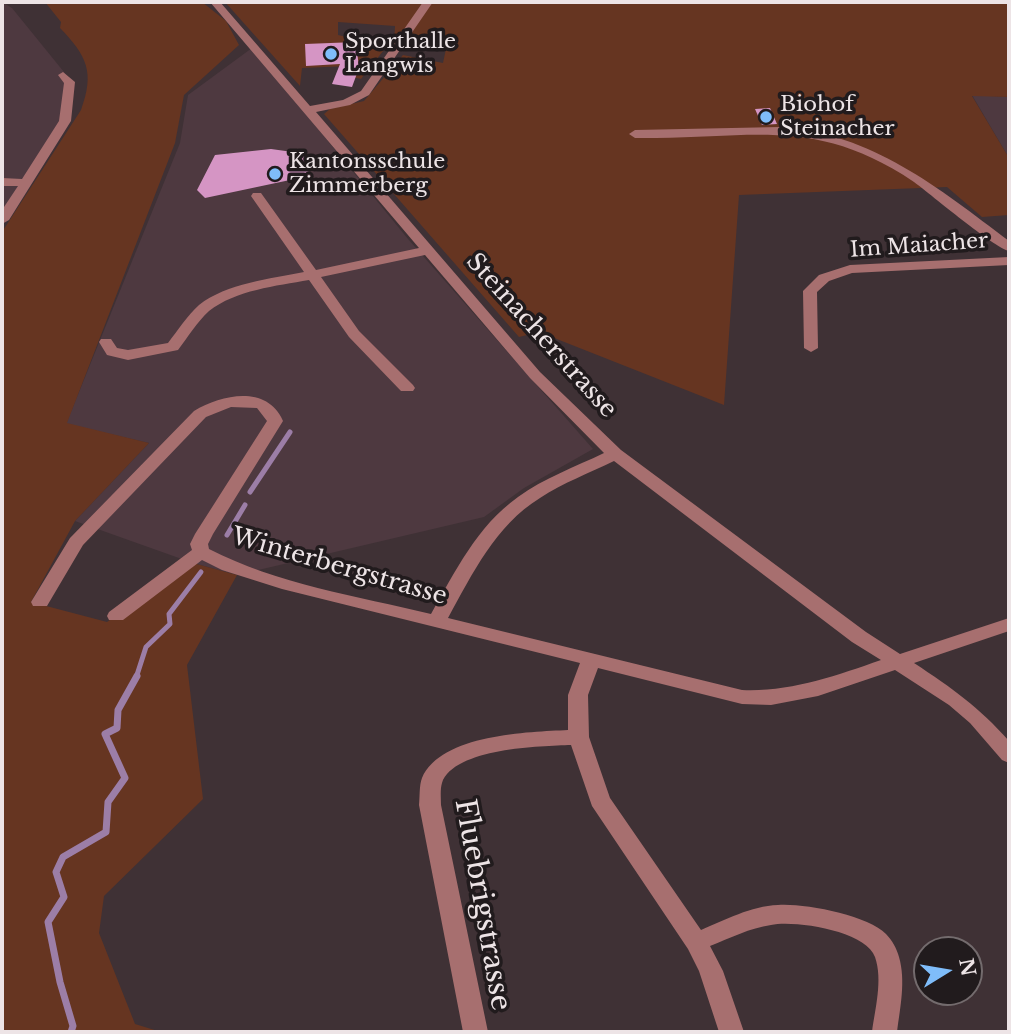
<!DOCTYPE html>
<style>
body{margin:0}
#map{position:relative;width:1011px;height:1034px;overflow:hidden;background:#3f3135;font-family:"Libre Baskerville",serif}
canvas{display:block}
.frame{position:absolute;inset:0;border:4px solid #ede4e6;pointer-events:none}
.north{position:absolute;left:913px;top:936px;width:70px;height:70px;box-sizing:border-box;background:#211b1d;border:2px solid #736b6d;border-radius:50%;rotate:79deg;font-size:19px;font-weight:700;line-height:28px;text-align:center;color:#ede4e6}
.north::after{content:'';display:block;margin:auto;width:24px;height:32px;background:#7fbdfa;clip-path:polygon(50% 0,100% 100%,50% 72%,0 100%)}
</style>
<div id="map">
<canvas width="1011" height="1034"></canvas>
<div class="frame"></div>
<div class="north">N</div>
</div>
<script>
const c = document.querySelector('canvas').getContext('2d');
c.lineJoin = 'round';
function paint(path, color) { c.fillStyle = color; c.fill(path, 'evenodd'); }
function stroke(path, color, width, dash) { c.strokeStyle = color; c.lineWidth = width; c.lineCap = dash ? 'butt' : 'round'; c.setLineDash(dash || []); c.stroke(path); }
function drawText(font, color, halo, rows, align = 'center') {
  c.font = font + ' "Libre Baskerville",serif'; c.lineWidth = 7; c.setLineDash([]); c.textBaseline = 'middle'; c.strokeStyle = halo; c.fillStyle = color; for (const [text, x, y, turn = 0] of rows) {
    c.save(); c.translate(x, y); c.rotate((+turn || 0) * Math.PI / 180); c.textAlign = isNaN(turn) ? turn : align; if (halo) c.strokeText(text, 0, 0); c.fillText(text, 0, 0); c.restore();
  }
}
paint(new Path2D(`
 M 2,2 L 12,8 L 68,77 L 63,118 L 26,180 L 2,213 Z
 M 252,48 L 408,239 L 593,449 L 524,488 L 484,517 L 237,575 L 193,563 L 75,521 L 149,443 L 66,424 L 180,143 L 188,95 Z
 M 972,95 L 1009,97 L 1009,158 Z`), '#4e3940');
paint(new Path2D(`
 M 45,2 L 202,2 L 226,21 L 239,45 L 184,95 L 175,143 L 67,423 L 149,443 L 75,521 L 31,602 L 107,622 L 193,563 L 237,575 L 187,665 L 203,799 L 104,896 L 99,933 L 135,1024 L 161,1032 L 2,1032 L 2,232 L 81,110 C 95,72 87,56 60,28 L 61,22 Z
 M 225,2 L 1009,2 L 1009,97 L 972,96 L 1009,158 L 1009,215 L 982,217 L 947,187 L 739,195 L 724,405 L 539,332 L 519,337 L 324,114 L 330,109 L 364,101 L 403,55 L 443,63 L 447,44 L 394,44 L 395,26 L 338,22 L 338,35 L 387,46 L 361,79 L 351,77 L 350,66 L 302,68 L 300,86 Z`), '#663521');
stroke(new Path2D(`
 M 250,492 L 290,432
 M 227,535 L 245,505
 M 136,678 L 146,647 L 170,624 L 169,614 L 201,572`), '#9c7ea7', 5);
stroke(new Path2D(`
 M 71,1032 L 73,1026 L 60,982 L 48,922 L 64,897 L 56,872 L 63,857 L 106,832 L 108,802 L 125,778 L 105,734 L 117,728 L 118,710 L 137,676`), '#9c7ea7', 7);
paint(new Path2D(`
 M 356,42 L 359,68 L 352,87 L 332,84 L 340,64 L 306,66 L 305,44 Z
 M 770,108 L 777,124 L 762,125 L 755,109 Z
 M 271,149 L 300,153 L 311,160 L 312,166 L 308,172 L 290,180 L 205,198 L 197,190 L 215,155 Z`), '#d595c4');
paint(new Path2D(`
 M 210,2 L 220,2 L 310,106 L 343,100 L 361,91 L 423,2 L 433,2 L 369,95 L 350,105 L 316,112 L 540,372 L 621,450 L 866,632 L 900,654 L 1009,618 L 1009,631 L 914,663 C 952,688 979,707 1009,741 L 1009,763 L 1002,760 L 970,723 L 949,705 L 895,670 L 818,696 L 771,705 L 742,704 L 598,668 L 588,695 L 589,737 L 610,798 L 701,930 C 725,920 751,906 778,905 C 803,903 868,915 886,934 C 892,940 897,949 899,957 C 906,981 900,1008 897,1032 L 872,1032 C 875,1009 883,980 875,957 C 866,931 795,920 771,925 C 750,928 730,938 710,946 L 723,971 L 744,1032 L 719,1032 L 699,971 L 688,949 L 592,806 L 571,745 C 541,746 454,748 442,783 C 440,789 441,798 441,805 L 488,1032 L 463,1032 L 419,805 C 420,796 419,786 422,778 C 441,734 529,732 568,730 L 568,695 L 580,663 L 282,589 L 222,570 L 202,560 L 123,620 L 109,620 L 107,616 L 109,612 L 192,550 L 190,544 L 195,534 L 267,421 L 257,408 L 231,407 L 206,417 L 83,545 L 47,606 L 33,606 L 31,602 L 70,538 L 194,411 C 223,394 267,385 283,421 L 213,534 L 208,544 L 209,549 C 277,584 357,596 431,614 C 455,572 477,526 518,497 C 544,478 575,467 604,453 L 530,378 L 425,255 L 321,277 L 359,331 L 413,385 L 415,388 L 413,391 L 401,391 L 349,337 L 309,280 C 276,286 236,290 209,311 C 197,322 188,337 178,350 L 128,360 L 107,355 L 99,342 L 101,339 L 111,339 L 117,348 L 128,350 L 168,343 C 178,330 187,316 199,305 C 227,283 270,279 304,272 L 251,196 L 253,193 L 261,193 L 316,270 L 419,248 ZM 614,461 L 852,642 L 881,660 C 835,676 791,692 742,690 L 448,618 C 473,573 495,526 540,498 C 563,483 589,473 614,461 Z
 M 63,72 L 75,82 L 71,121 L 9,220 L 2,224 L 2,210 L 18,186 L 2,186 L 2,178 L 22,179 L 59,121 L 64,83 L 58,75 Z
 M 780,127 C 871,133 939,188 1009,241 L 1009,251 C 993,247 933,196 914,182 C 820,119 760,137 656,138 L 635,138 L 629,134 L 635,130 Z
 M 1009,257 L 1009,265 L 852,273 L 829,281 L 817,292 L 818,348 L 811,352 L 804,348 L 803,291 L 819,275 L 850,265 Z`), '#a76f6f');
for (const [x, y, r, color] of [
 [331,54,7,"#7fbdfa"],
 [766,117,7,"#7fbdfa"],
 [275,174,7,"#7fbdfa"]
]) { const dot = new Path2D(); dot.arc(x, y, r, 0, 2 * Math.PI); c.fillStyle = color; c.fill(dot); stroke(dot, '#211b1d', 2.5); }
drawText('21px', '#ede4e6', '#211b1d', [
 ["Sporthalle",345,42],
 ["Langwis",345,66],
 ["Biohof",780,105],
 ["Steinacher",780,129],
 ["Kantonsschule",289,162],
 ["Zimmerberg",289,186]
], 'left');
drawText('21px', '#ede4e6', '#211b1d', [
 ["Im Maiacher",919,246,-4]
]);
drawText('24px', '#ede4e6', '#211b1d', [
 ["Steinacherstrasse",541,336,48],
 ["Winterbergstrasse",339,567,16]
]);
drawText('28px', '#ede4e6', '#211b1d', [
 ["Fluebrigstrasse",482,905,80]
]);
</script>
